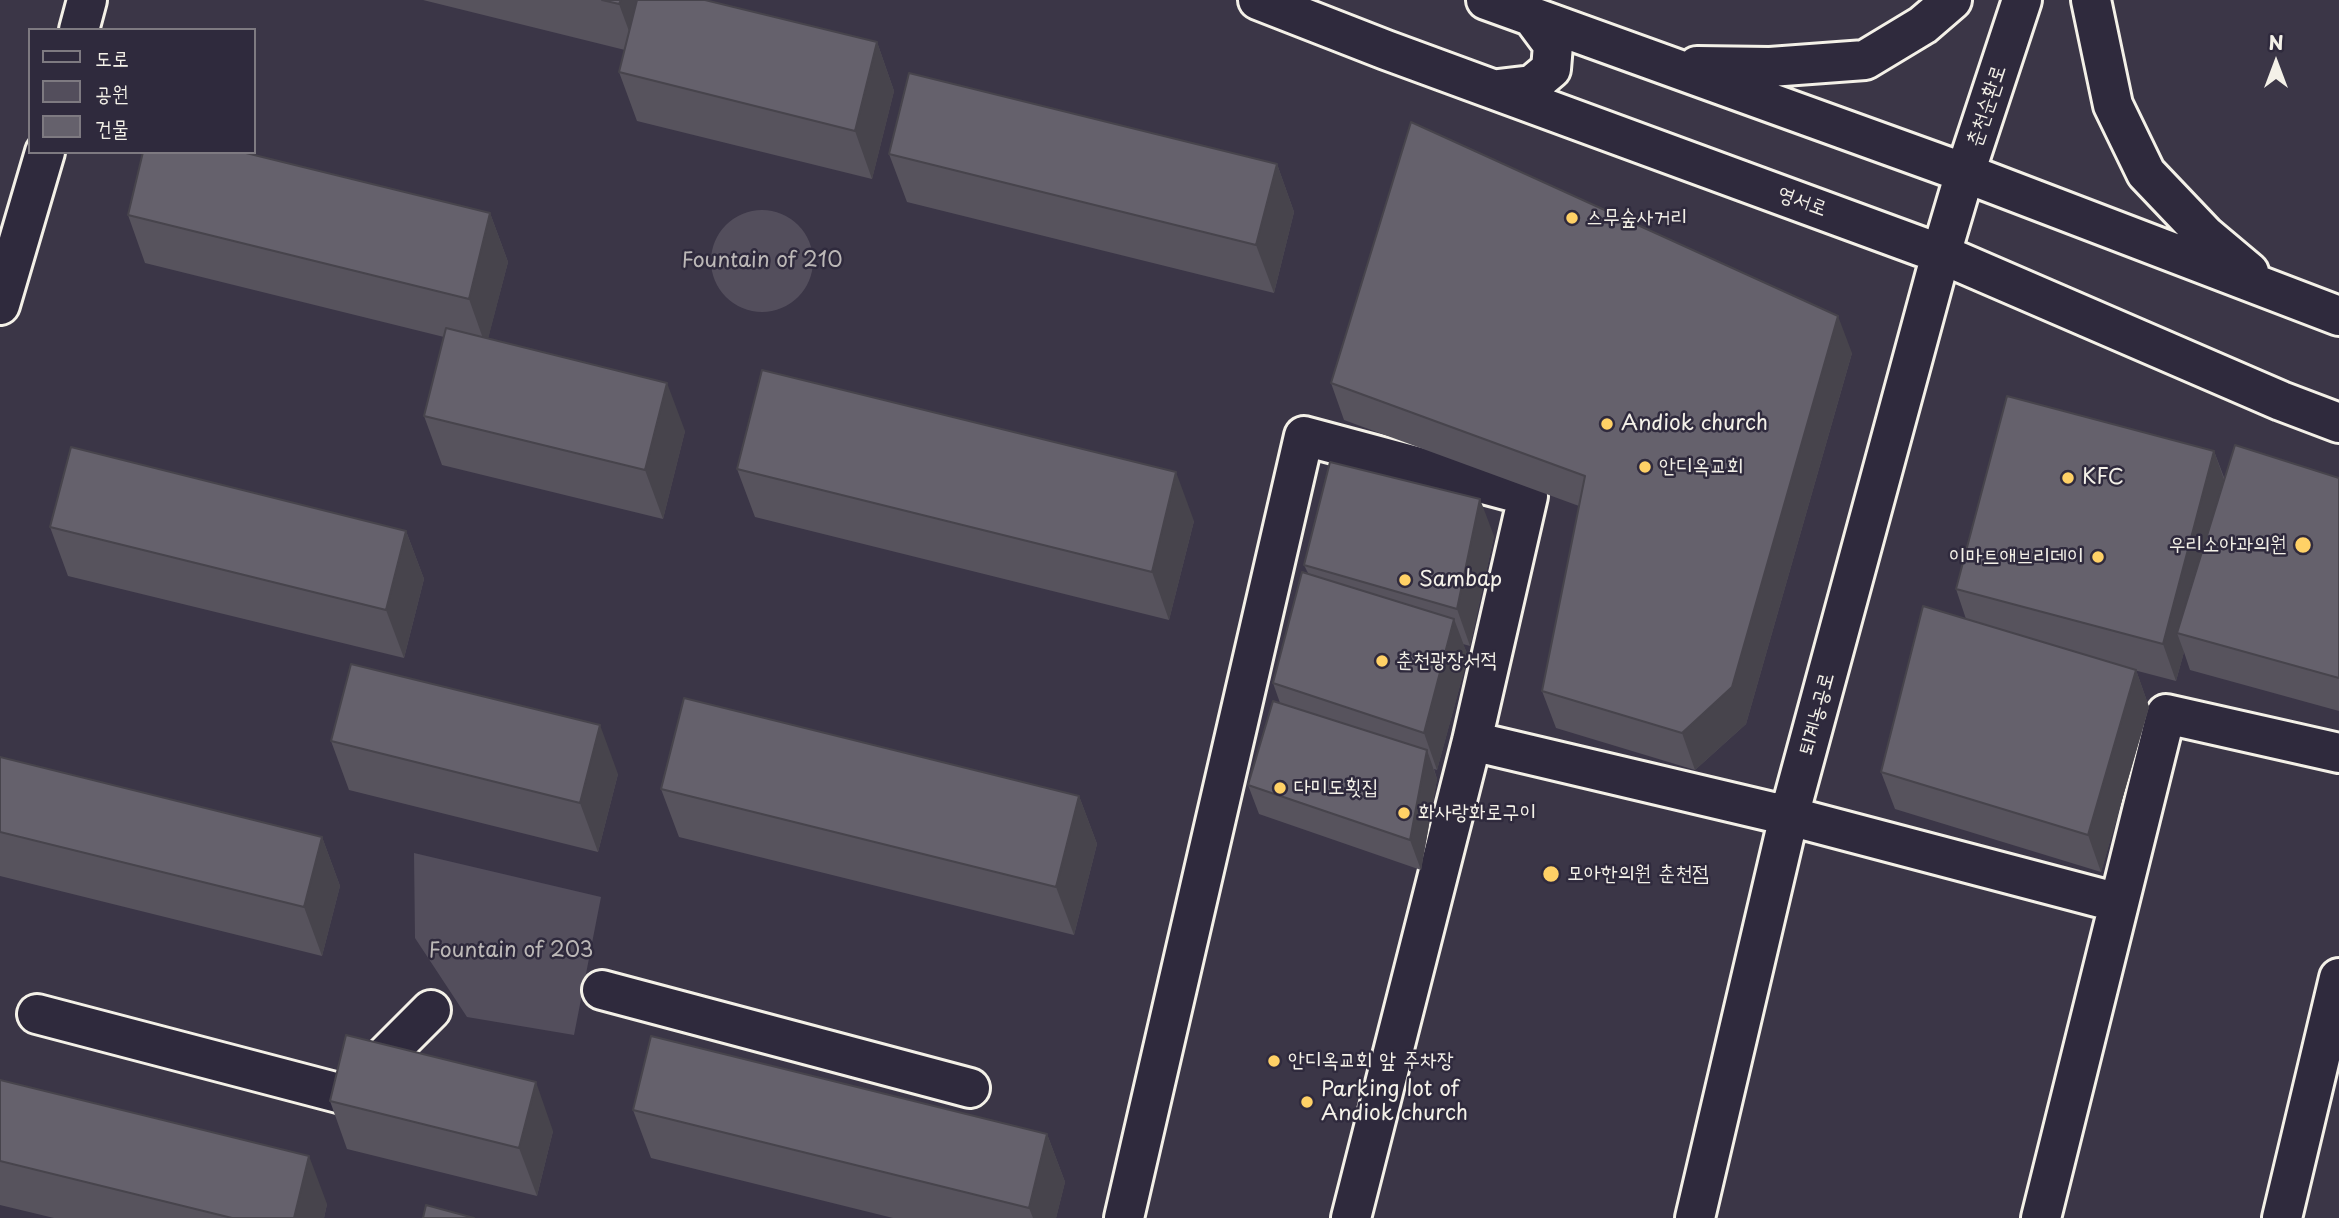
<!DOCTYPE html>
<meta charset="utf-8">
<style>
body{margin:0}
#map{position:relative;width:2339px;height:1218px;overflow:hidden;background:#3b3647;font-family:"Playpen Sans","Poor Story",sans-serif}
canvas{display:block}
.legend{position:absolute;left:28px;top:28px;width:228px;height:126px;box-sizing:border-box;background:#2f2a3d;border:2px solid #7e7a81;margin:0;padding:9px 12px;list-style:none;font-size:21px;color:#f4f1e8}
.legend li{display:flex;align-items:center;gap:14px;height:35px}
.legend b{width:35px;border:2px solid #7e7a81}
.north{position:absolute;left:2241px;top:28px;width:70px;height:70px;-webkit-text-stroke:5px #2f2a3d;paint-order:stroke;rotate:0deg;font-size:19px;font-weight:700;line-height:28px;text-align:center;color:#f4f1e8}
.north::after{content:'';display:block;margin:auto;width:24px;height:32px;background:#f4f1e8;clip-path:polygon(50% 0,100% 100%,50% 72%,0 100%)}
</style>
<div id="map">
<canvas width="2339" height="1218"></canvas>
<ul class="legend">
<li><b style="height:9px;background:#2f2a3d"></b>도로</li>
<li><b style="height:19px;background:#534e5c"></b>공원</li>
<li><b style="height:19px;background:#65616c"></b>건물</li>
</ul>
<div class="north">N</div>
</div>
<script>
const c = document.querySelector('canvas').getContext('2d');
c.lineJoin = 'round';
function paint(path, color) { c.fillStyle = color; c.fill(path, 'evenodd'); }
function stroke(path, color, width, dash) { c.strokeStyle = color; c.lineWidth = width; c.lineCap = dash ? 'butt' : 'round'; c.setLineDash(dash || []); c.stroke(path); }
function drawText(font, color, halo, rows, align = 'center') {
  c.font = font + ' "Playpen Sans","Poor Story",sans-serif'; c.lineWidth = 5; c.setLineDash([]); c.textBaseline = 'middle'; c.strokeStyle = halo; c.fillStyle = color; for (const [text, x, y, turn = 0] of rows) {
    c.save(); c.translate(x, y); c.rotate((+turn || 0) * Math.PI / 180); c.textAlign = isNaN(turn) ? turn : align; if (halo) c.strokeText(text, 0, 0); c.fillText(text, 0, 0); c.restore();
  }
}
paint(new Path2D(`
 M711 261a51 51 0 1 1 102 0a51 51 0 1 1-102 0Z
 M 414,853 L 601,897 L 574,1035 L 467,1017 L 415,938 Z`), '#534e5c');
const minor = new Path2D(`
 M 1258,0 L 1386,50 L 1941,254 L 2281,401 L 2339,423
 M 1486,0 L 1965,173 L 2339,316
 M 2091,0 L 2113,105 L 2146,173 L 2205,235 L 2249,272
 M 79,30 L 87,0
 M 1697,66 L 1770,67 L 1865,60 L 1923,25 L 1952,0
 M 1498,89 L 1532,85 L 1551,69 L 1553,45 L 1533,18
 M 0,305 L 45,152
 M 1472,741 L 1789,816 L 2119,903
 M 602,990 L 970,1088
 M 37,1014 L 346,1095 L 431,1010
 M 1124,1218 L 1304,436 L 1528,496 L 1472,741 L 1351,1218
 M 1695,1218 L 1789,816 L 1941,254 L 1965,173 L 2022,0
 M 2041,1218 L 2166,714 L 2339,753
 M 2282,1218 L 2339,978`);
stroke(minor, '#f4f1e8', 44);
stroke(minor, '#2f2a3d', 38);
paint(new Path2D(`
 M 423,0 L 705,0 L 877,42 L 894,91 L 872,179 L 637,121 L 619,72 L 625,50 Z
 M 889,154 L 1277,164 L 1294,212 L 1274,293 L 907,202 Z
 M 490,213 L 508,262 L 488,338 L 685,431 L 663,519 L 442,465 L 424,416 L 444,337 L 145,263 L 128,215 Z
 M 1852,353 L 1746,724 L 1695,770 L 1556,728 L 1542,691 L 1579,506 L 1344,420 L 1331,383 Z
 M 2214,451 L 2225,480 L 2339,478 L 2339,711 L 2190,670 L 2184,652 L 2176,681 L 2130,669 L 2136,670 L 2149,707 L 2101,872 L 1895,809 L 1881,772 L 1966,619 L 1956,589 Z
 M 737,469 L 1194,521 L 1169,620 L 755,517 Z
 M 50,527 L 406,531 L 424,579 L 404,658 L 68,576 Z
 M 1494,536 L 1470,646 L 1463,644 L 1468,656 L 1437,770 L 1434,769 L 1437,779 L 1421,870 L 1259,814 L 1248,785 L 1280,703 L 1273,683 L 1308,573 L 1304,565 Z
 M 331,741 L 618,774 L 598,852 L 349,790 Z
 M 0,757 L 322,837 L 340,886 L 322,956 L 0,876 Z
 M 661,789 L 1079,796 L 1097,844 L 1074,935 L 679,837 Z
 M 0,1080 L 327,1204 L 324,1218 L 54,1218 L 0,1205 Z
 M 330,1101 L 553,1131 L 537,1196 L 347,1149 Z
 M 633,1110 L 1047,1134 L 1065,1182 L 1056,1218 L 893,1218 L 651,1158 Z`), '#57535d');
paint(new Path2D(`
 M 621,0 L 650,0 L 637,53 L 619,4 Z
 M 877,42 L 894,91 L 872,179 L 855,131 Z
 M 1277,164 L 1294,212 L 1274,293 L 1256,245 Z
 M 490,213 L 508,262 L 486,347 L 469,299 Z
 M 1838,316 L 1852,353 L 1746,724 L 1695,770 L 1682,733 Z
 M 667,383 L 685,431 L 663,519 L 645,470 Z
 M 2214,451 L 2227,488 L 2177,633 L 2184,652 L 2176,681 L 2163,644 Z
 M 1176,472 L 1194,521 L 1169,620 L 1152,572 Z
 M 1480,499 L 1494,536 L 1470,646 L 1457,609 Z
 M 406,531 L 424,579 L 404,658 L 386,610 Z
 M 1454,619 L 1468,656 L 1437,770 L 1424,733 Z
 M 2136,670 L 2149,707 L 2101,872 L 2088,835 Z
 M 600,725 L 618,774 L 598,852 L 580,803 Z
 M 1427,750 L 1437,779 L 1421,870 L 1410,840 Z
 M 1079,796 L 1097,844 L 1074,935 L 1056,887 Z
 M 322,837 L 340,886 L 322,956 L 304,907 Z
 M 536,1082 L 553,1131 L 537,1196 L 519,1148 Z
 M 1047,1134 L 1065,1182 L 1056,1218 L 1033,1218 L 1029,1208 Z
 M 309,1156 L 327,1204 L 324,1218 L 294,1218 Z`), '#47444c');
const building = new Path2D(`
 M 602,0 L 621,0 L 619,4 Z
 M 637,0 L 705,0 L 877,42 L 855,131 L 619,72 Z
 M 909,73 L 1277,164 L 1256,245 L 889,154 Z
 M 1411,122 L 1838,316 L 1732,687 L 1682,733 L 1542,691 L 1585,476 L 1331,383 Z
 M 143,152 L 242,152 L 490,213 L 469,299 L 128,215 Z
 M 446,328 L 667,383 L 645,470 L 424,416 Z
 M 762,370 L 1176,472 L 1152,572 L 737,469 Z
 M 2007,396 L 2214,451 L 2163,644 L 1956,589 Z
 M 2235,445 L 2339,478 L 2339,678 L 2177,633 Z
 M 71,447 L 406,531 L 386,610 L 50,527 Z
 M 1330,462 L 1480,499 L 1457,609 L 1304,565 Z
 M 1302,572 L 1454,619 L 1424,733 L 1273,683 Z
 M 1923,606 L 2136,670 L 2088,835 L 1881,772 Z
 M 351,664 L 600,725 L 580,803 L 331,741 Z
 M 684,698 L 1079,796 L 1056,887 L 661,789 Z
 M 1273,701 L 1427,750 L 1410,840 L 1248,785 Z
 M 0,757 L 322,837 L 304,907 L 0,832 Z
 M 346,1035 L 536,1082 L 519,1148 L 330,1101 Z
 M 651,1036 L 1047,1134 L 1029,1208 L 633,1110 Z
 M 0,1080 L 309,1156 L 294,1218 L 232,1218 L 0,1161 Z
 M 426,1205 L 474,1218 L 423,1218 Z`);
paint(building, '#65616c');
stroke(building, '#47444c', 2);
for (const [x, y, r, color] of [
 [1572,218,7,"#ffd166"],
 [1607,424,7,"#ffd166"],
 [1645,467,7,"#ffd166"],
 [2068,478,7,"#ffd166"],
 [2303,545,9,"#ffd166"],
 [2098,557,7,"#ffd166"],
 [1405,580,7,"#ffd166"],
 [1382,661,7,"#ffd166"],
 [1280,788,7,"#ffd166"],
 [1404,813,7,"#ffd166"],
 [1551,874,9,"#ffd166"],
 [1274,1061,7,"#ffd166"],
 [1307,1102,7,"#ffd166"]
]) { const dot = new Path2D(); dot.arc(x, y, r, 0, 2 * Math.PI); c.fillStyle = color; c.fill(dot); stroke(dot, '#2f2a3d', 2.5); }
drawText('21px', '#f4f1e8', '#2f2a3d', [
 ["춘천순환로",1987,106,-72],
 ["영서로",1802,202,20],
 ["퇴계농공로",1817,714,-75]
]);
drawText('21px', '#f4f1e8', '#2f2a3d', [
 ["스무숲사거리",1586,218],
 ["Andiok church",1621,424],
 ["안디옥교회",1659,467],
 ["KFC",2082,478],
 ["우리소아과의원",2287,545,"right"],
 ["이마트애브리데이",2084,557,"right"],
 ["Sambap",1419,580],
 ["춘천광장서적",1396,661],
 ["다미도횟집",1294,788],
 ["화사랑화로구이",1418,813],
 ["모아한의원 춘천점",1567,874],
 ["안디옥교회 앞 주차장",1288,1061],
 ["Parking lot of",1321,1090],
 ["Andiok church",1321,1114]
], 'left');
drawText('21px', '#bcb8b7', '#2f2a3d', [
 ["Fountain of 210",762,261],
 ["Fountain of 203",511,951]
]);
</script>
